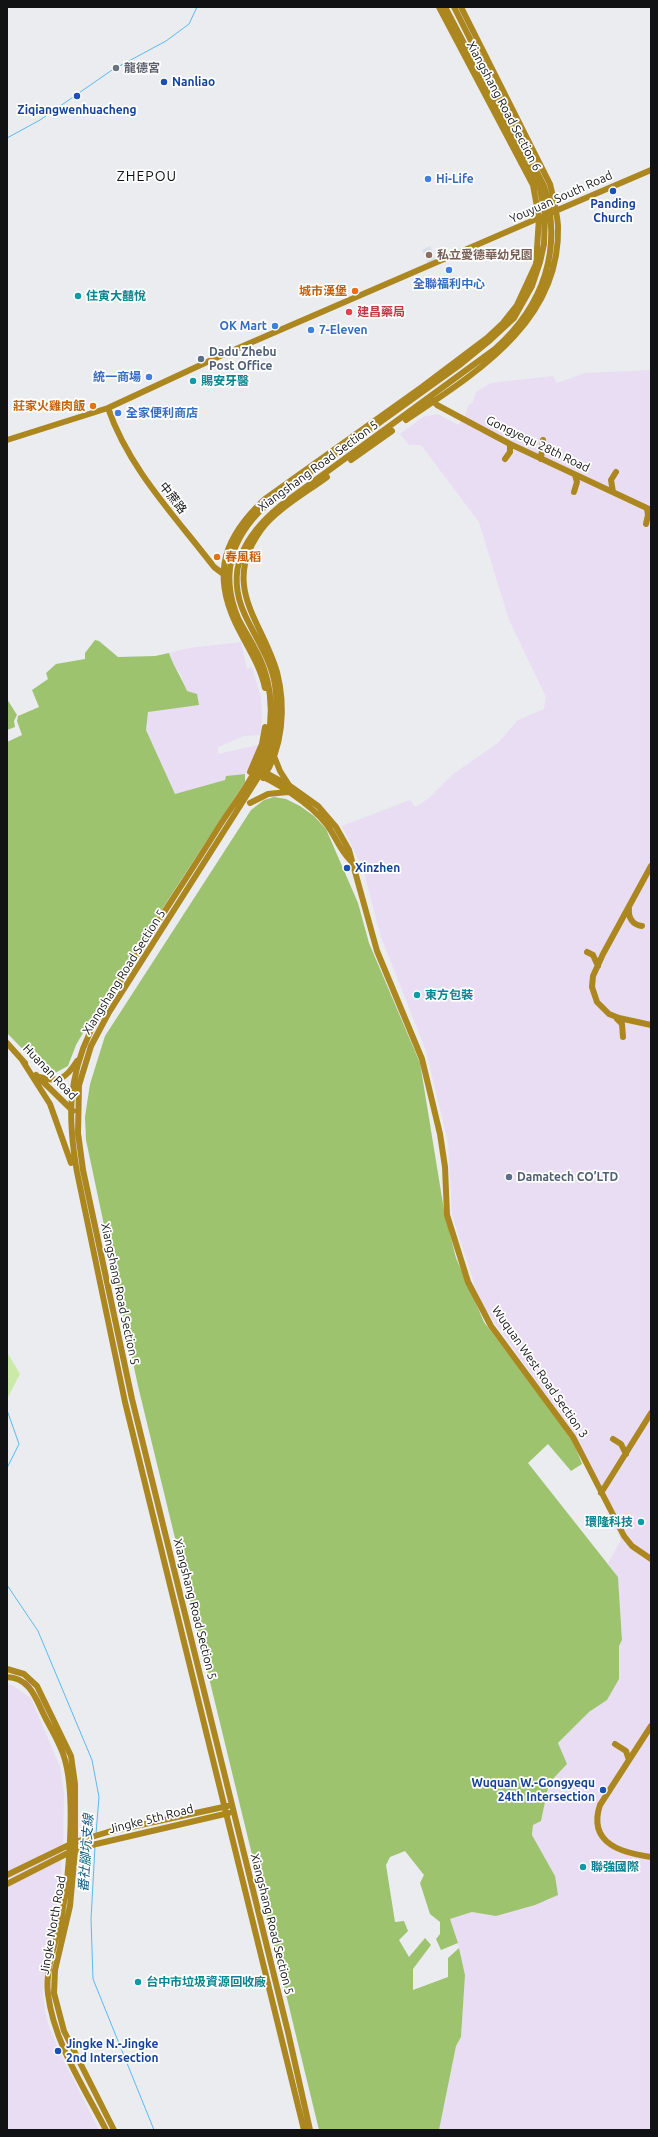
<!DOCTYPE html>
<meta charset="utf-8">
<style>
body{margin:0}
#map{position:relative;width:658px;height:2137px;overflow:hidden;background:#eaecf0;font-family:Ubuntu,sans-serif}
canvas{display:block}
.frame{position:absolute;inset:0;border:8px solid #111213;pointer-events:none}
</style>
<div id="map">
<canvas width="658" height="2137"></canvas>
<div class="frame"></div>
</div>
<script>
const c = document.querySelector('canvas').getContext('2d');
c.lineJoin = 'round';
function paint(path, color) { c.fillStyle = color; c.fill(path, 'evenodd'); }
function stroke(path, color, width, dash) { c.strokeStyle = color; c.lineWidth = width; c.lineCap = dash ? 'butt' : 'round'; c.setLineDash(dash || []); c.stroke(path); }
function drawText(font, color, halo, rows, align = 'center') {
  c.font = font + ' Ubuntu,"Noto Sans TC",sans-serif'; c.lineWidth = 3.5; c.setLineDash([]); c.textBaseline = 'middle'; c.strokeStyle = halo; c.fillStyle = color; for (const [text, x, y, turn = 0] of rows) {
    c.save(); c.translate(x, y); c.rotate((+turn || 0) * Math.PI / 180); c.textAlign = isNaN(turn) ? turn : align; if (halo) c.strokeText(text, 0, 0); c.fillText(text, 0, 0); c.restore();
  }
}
paint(new Path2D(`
 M 430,246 L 436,261 L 428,264 L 422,250 Z`), '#d8e1ea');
paint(new Path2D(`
 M 651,370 L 651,2130 L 439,2130 L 456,2046 L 461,2037 L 465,1975 L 459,1948 L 450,1919 L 472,1912 L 496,1916 L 555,1876 L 532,1835 L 533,1825 L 541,1821 L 549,1783 L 567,1764 L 558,1744 L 589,1712 L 607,1700 L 619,1679 L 619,1646 L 622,1640 L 618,1577 L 608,1563 L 621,1540 L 576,1437 L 480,1302 L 452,1215 L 448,1142 L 426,1051 L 381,937 L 363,869 L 342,826 L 410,800 L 415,807 L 428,799 L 453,774 L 498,743 L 518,720 L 544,709 L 546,697 L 509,620 L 479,522 L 421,445 L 409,445 L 400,434 L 423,417 L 438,414 L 458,425 L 465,416 L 468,406 L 473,402 L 476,392 L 491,383 L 553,376 L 557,383 L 585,373 Z
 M 241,642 L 247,669 L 252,667 L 261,698 L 262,718 L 260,735 L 244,736 L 218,747 L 218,754 L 258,745 L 254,757 L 245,774 L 226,776 L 225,780 L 175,795 L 146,730 L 148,712 L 187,691 L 181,675 L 172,663 L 169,653 L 189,648 Z
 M 7,1684 L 12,1685 L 31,1698 L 60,1767 L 64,1793 L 63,1846 L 59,1893 L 45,1969 L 43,1993 L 45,2012 L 49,2027 L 64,2061 L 99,2130 L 7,2130 Z`), '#e8ddf2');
paint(new Path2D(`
 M 7,1352 L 20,1374 L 7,1399 Z`), '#cbeaa8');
paint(new Path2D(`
 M 95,640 L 99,641 L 118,657 L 155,656 L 169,653 C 173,666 182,678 187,691 L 197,694 L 199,705 L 148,712 L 146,730 L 175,794 L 225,780 L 226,776 L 245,774 L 245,782 L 100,1004 L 76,1045 L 68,1066 L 55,1073 L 44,1071 L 7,1033 L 7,742 L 22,735 L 17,721 L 18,716 L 39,707 L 32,690 L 48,679 L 46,673 L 56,664 L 85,659 L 85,653 Z
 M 7,699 L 17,715 L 14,721 L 15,727 L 7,730 Z
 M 274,797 L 286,799 L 300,806 L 314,816 L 326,829 L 358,903 L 369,943 L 420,1063 L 444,1210 L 456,1258 L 484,1322 L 572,1438 L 582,1464 L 571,1471 L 548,1444 L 528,1463 L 618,1577 L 622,1640 L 619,1646 L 619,1679 L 607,1700 L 589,1712 L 558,1743 L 567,1764 L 549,1783 L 541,1821 L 533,1825 L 532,1835 L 555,1876 L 558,1895 L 535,1905 L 496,1916 L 472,1912 L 450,1919 L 458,1943 L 441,1950 L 436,1939 L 440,1934 L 440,1922 L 430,1914 L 420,1883 L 424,1875 L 405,1851 L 390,1857 L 386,1865 L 395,1922 L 404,1921 L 408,1931 L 399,1940 L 409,1957 L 425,1938 L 431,1945 L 413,1969 L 413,1990 L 448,1977 L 448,1958 L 459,1948 L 465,1975 L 461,2037 L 456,2046 L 439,2130 L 319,2130 L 138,1386 L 86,1140 L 85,1117 L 90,1084 L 105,1036 L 251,810 L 264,800 Z`), '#9ec36f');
stroke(new Path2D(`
 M 7,138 L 40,120 L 112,70 L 166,41 L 189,24 L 197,7
 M 7,1410 L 19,1444 L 7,1468
 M 7,1585 L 38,1631 L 92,1760 L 99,1797 L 96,1834
 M 95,1847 L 91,1919 L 93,1979 L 154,2130`), '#5bb9ef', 1);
stroke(new Path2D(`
 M 553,212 L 651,170
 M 432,400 L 437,405 L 510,444 L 651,510
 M 108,408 C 129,469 175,516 214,567 L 226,576
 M 406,420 C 476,373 561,322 558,226 C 557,211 553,197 550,184 L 461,7
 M 7,440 L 108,408 L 220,356 L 541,217
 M 505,459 L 510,452 L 510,444
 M 541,459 L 543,440
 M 351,460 L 392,431
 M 574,492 L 577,482 L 575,475
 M 613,492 L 611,480 L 616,472
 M 646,524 L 648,515 L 647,508
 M 265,688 C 260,664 246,645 236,624 C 211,572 225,536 265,499 L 422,387 L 487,338 L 502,324 L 517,305 L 536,264 L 539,218 L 533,185 L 439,7
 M 265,727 L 262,744 L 250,772 C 273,779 312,805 327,825 C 336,837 340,851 351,861
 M 274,756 L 280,771 L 289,785
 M 264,772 L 290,786 L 318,806 L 336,827 L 349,850 L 377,951 L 422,1059 L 440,1134 L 445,1167 L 447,1215 L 468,1282 L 491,1326 L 573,1437 L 624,1536 L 632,1546 L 651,1559
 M 263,778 C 283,748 286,707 277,672 C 262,620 220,587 261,530 C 275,510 307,492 327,477
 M 250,803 L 268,794 L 288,792
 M 651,866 L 603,954 L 593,976 L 592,987 L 597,1002 L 609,1014 L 619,1018 L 651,1025
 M 629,909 C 628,918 633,925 642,926
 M 587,952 L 593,955 L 598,966
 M 617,1019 L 622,1024 L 623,1037
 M 7,1043 L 25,1063
 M 22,1060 L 50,1104 L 71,1163
 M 36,1075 L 73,1111
 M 40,1077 C 59,1084 67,1077 77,1061
 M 613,1439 L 621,1444 L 626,1454
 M 601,1493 L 651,1413
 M 7,1669 L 24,1674 L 37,1686 L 71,1756 L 75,1784 L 75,1851 L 70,1906 L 55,1970 L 54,1993 L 64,2031 L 114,2130
 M 7,1677 C 29,1678 35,1696 43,1713 C 50,1728 61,1744 65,1760 C 76,1799 69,1883 60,1923 C 55,1946 45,1970 48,1994 C 54,2043 84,2087 106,2130
 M 651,1726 L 600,1805 C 587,1844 623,1853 651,1857
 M 615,1744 L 626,1751 L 629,1760
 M 7,1875 L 75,1842 L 108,1832 L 228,1806
 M 7,1884 L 68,1853 L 92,1845 L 229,1813
 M 304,2130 L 125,1402 L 77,1172 C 68,1120 67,1080 91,1030 C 131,960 177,894 220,825 C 240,794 266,764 270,726 C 272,707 270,685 263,666 C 257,649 246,634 238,618 C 218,570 234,532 272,500 L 461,364 L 488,342 L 514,318 L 532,286 L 540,262 L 544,244 L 545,215 L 540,189 L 445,7
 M 310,2130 L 288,2032 L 132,1399 L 83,1170 L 78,1133 L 79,1085 L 91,1046 L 108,1014 L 259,776 C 262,767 267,759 270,751 C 278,729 278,707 275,685 C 271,659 255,637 245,615 C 224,570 245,535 280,506 L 495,349 C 544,305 563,249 544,186 L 454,7`), '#ac8720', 6);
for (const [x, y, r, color] of [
 [116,68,4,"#6b7280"],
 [164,82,4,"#1a4fb4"],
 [77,96,4,"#1a4fb4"],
 [428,179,4,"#3f7fe0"],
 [613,191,4,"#1a4fb4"],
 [429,255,4,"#8d6e63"],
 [449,270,4,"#3f7fe0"],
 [355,291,4,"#e8710a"],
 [78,296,4,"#0f9aa8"],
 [349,312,4,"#e0444e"],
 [275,326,4,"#3f7fe0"],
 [311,330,4,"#3f7fe0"],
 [201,359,4,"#5c6f8a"],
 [149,377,4,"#3f7fe0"],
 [193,381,4,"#0f9aa8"],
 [93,406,4,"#e8710a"],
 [118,413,4,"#3f7fe0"],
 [217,557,4,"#e8710a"],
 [347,868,4,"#1a4fb4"],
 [417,995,4,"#0f9aa8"],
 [509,1177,4,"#5c6f8a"],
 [641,1522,4,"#0f9aa8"],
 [603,1790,4,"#1a4fb4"],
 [583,1867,4,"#0f9aa8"],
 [138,1982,4,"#0f9aa8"],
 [58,2051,4,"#1a4fb4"]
]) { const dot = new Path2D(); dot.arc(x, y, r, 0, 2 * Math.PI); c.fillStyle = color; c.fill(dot); stroke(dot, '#fff', 1.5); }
drawText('bold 12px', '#5b616d', '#fff', [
 ["龍德宮",124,68]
], 'left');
drawText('bold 12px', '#164399', '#fff', [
 ["Nanliao",172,82],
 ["Ziqiangwenhuacheng",77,110,"center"],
 ["Panding",613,204,"center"],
 ["Church",613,218,"center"],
 ["Xinzhen",355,868],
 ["Wuquan W.-Gongyequ",595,1783,"right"],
 ["24th Intersection",595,1797,"right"],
 ["Jingke N.-Jingke",66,2044],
 ["2nd Intersection",66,2058]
], 'left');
drawText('12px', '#111213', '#fff', [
 ["Xiangshang Road Section 6",504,106,62],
 ["Youyuan South Road",561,197,-24],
 ["Gongyequ 28th Road",538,444,26],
 ["Xiangshang Road Section 5",318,466,-36],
 ["中蔗路",173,498,52],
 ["Xiangshang Road Section 5",124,972,-58],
 ["Huanan Road",50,1072,46],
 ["Xiangshang Road Section 5",120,1294,78],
 ["Wuquan West Road Section 3",540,1372,55],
 ["Xiangshang Road Section 5",195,1609,76],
 ["Jingke 5th Road",151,1819,-14],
 ["Xiangshang Road Section 5",272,1924,76],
 ["Jingke North Road",53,1925,-80]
]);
drawText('bold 12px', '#366cbe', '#fff', [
 ["Hi-Life",436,179],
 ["全聯福利中心",449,284,"center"],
 ["OK Mart",267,326,"right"],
 ["7-Eleven",319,330],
 ["統一商場",141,377,"right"],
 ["全家便利商店",126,413]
], 'left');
drawText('bold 12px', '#785e54', '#fff', [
 ["私立愛德華幼兒園",437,255]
], 'left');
drawText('bold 12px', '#c56008', '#fff', [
 ["城市漢堡",347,291],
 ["莊家火雞肉飯",85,406],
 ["春風稻",225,557,"left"]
], 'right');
drawText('bold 12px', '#0d838f', '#fff', [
 ["住寅大囍悅",86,296],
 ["賜安牙醫",201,381],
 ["東方包裝",425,995],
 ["環隆科技",633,1522,"right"],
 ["聯強國際",591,1867],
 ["台中市垃圾資源回收廠",146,1982]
], 'left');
drawText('bold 12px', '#be3a42', '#fff', [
 ["建昌藥局",357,312]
], 'left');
drawText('bold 12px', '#4e5e75', '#fff', [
 ["Dadu Zhebu",209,352],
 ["Post Office",209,366],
 ["Damatech CO’LTD",517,1177]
], 'left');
drawText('italic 13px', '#145c80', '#fff', [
 ["番社腳坑支線",86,1853,-86]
]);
c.letterSpacing = '1px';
drawText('14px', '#111213', '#fff', [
 ["ZHEPOU",147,176]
]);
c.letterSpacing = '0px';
</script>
